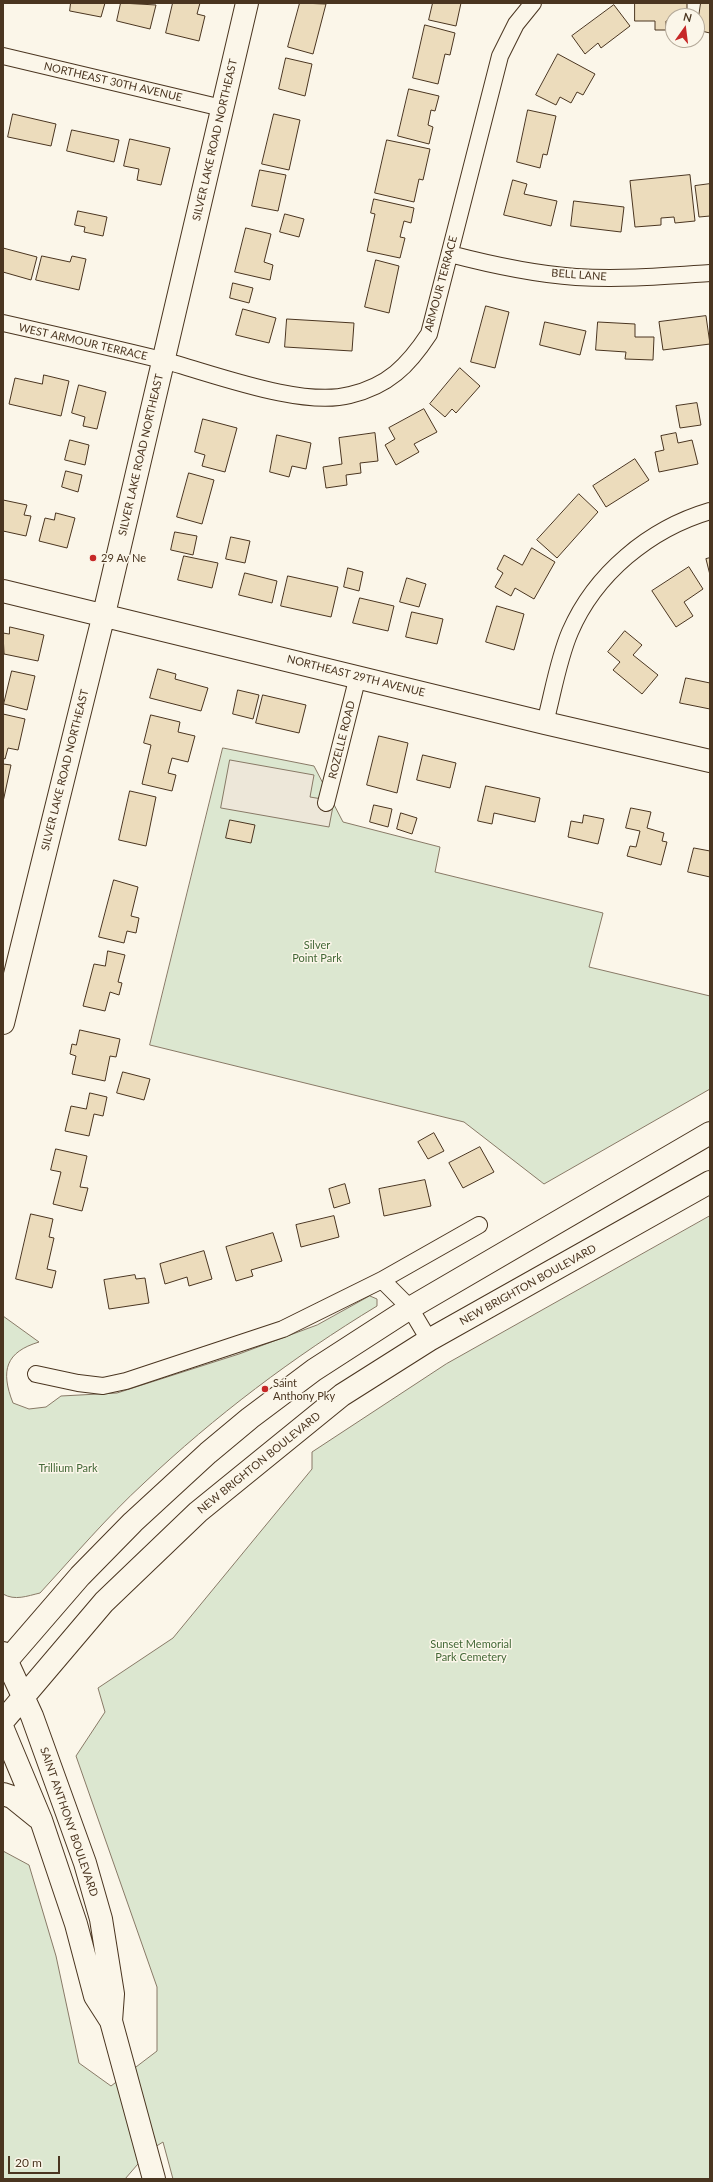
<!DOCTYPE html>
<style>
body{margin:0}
#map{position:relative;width:713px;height:2182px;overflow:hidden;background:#fbf6e9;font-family:Lato,sans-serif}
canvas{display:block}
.frame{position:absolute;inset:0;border:4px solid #4a3520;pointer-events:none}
.north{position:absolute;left:665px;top:8px;width:40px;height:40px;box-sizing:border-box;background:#fbf6e9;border:1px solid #b4a999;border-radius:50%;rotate:14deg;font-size:11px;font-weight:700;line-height:16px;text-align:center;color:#4a3520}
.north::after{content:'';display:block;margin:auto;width:14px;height:18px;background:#c62828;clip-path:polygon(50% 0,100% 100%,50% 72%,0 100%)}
.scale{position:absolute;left:8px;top:2156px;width:52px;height:18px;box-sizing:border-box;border:2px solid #4a3520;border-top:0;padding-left:5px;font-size:12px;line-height:14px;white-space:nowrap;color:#4a3520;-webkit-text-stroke:3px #fbf6e9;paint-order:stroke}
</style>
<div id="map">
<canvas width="713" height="2182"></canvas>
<div class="frame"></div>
<div class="north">N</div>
<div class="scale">20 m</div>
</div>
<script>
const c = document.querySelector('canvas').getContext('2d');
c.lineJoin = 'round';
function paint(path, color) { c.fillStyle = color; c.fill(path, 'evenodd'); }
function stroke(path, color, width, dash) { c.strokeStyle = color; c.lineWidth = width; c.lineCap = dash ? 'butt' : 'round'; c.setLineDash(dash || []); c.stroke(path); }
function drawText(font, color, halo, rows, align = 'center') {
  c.font = font + ' Lato,sans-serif'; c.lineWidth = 3; c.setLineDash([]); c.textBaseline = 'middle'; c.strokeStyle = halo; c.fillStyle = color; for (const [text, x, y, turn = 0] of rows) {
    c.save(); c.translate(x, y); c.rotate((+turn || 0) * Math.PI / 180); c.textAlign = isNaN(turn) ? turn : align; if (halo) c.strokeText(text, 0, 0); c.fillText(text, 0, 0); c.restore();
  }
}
const green = new Path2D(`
 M 223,748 L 314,766 L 343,822 L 440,847 L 435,872 L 603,913 L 589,967 L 710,996 L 710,1089 L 544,1184 L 464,1122 L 150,1045 Z
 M 710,1216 L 710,2179 L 173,2179 L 163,2142 L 150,2150 L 125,2179 L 3,2179 L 3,1851 L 29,1865 L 56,1956 L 79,2063 L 111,2086 L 157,2051 L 157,1987 L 76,1756 L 105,1712 L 98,1688 L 173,1638 L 312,1469 L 312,1452 L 446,1364 Z
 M 370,1296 L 377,1299 L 377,1306 C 293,1357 215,1416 144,1483 C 107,1517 74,1556 40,1593 C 27,1596 15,1601 3,1594 L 3,1316 L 39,1342 C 6,1352 0,1370 13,1403 L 29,1409 L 46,1407 L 61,1396 L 117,1393 L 239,1354 L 317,1325 Z`);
paint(green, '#dce7d0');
stroke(green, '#887966', 1);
const parking = new Path2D(`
 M 230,760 L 314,775 L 310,797 L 334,801 L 329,827 L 221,808 Z`);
paint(parking, '#ede7d9');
stroke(parking, '#887966', 1);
const building = new Path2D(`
 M 71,3 L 105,3 L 101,17 L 70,11 Z
 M 121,3 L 156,5 L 150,29 L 117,21 Z
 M 173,3 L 200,3 L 197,14 L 205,16 L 199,41 L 166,33 Z
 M 300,3 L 326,4 L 313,54 L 288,47 Z
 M 433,3 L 461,3 L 456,26 L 429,20 Z
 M 635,3 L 687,3 L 687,16 L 673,16 L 673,21 L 666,21 L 666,30 L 655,30 L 655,21 L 635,21 Z
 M 701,3 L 710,3 L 710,33 L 697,30 Z
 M 614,5 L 630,26 L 601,48 L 598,43 L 585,54 L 572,36 Z
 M 425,25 L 455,33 L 450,55 L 445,54 L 438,84 L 413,78 Z
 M 558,54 L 595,74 L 583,95 L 577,92 L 571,103 L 560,97 L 556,105 L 536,95 Z
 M 286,58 L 312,64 L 305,96 L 279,89 Z
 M 409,89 L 439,96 L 435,111 L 431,110 L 428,125 L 433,127 L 429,144 L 398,136 Z
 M 528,110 L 556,116 L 547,155 L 543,154 L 540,168 L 517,162 Z
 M 13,114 L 56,124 L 51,146 L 8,137 Z
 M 274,114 L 300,120 L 289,170 L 262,164 Z
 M 72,130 L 119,140 L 114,162 L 67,151 Z
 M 130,139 L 170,148 L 161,185 L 137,180 L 139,169 L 124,166 Z
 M 387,140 L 430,149 L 423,180 L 419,179 L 414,202 L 375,193 Z
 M 260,170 L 286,175 L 278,211 L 252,206 Z
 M 690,175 L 695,221 L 675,223 L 674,217 L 661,218 L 661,225 L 635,227 L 630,181 Z
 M 513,180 L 527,184 L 524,194 L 557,201 L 551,226 L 504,215 Z
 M 710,184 L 710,216 L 699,217 L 695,186 Z
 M 374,199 L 414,208 L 411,223 L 404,221 L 400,237 L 405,238 L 400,258 L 367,251 L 375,214 L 371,213 Z
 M 574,201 L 624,207 L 621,232 L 571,226 Z
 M 78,211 L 107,217 L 103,236 L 84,232 L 85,227 L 75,225 Z
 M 285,214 L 304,219 L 299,237 L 280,232 Z
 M 246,228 L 271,234 L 264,262 L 273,265 L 270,280 L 235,272 Z
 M 3,248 L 37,257 L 31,280 L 3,272 Z
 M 42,256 L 70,262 L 72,256 L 86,259 L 79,290 L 36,280 Z
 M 376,260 L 399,266 L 389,313 L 365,307 Z
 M 233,283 L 253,288 L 249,303 L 230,298 Z
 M 486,306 L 509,312 L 495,368 L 471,362 Z
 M 243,309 L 276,318 L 269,343 L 236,335 Z
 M 706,316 L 710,344 L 663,350 L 659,322 Z
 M 287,319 L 354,323 L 352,351 L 285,347 Z
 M 545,322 L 586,331 L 580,355 L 540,345 Z
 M 598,322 L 635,324 L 635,337 L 654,337 L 653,360 L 625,359 L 626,352 L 596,350 Z
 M 460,368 L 480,386 L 456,413 L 452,409 L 445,417 L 430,404 Z
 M 44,375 L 69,381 L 61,416 L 9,404 L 15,378 L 42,384 Z
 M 79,385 L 106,392 L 97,429 L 83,426 L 85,417 L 72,413 Z
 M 697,403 L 701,425 L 680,428 L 676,406 Z
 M 424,409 L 437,432 L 414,444 L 419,452 L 396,465 L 385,445 L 395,439 L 389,428 Z
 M 203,419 L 237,428 L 225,472 L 202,466 L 205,455 L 195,452 Z
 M 375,433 L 378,461 L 360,463 L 361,473 L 346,475 L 347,485 L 326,488 L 323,467 L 342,464 L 339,438 Z
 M 676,433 L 678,443 L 692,440 L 698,464 L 659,472 L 655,452 L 664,450 L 661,436 Z
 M 277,435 L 311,443 L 306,469 L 292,466 L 289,477 L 270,472 Z
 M 70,440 L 89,445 L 85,465 L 65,460 Z
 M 635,459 L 649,480 L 606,507 L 593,486 Z
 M 66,471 L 82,475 L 78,492 L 62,487 Z
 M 189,473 L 214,480 L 202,524 L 177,517 Z
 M 579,494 L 598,512 L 557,558 L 537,540 Z
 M 3,500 L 27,505 L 24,515 L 31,516 L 26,536 L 3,531 Z
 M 56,513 L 75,518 L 67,548 L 39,541 L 45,518 L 54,520 Z
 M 175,532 L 197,536 L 193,555 L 171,550 Z
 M 231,537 L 250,541 L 245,563 L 226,559 Z
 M 532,548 L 555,562 L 534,599 L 515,588 L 511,596 L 495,587 L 503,573 L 497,569 L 504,555 L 522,565 Z
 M 184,556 L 218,563 L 212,588 L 178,580 Z
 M 710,558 L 710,575 L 706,559 Z
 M 689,567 L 703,589 L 684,602 L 693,616 L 676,627 L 652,591 Z
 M 348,568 L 363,572 L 359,591 L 344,587 Z
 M 245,573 L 277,581 L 272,603 L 239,595 Z
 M 288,576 L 338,587 L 331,617 L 281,606 Z
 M 407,578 L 426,584 L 419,607 L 400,602 Z
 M 360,598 L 394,606 L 388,631 L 353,623 Z
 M 497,606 L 524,614 L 514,650 L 486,642 Z
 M 412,612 L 443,619 L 437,644 L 406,637 Z
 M 10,627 L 44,635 L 38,661 L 4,654 L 3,633 L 9,634 Z
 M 625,631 L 642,645 L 633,655 L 658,675 L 642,694 L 613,670 L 620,662 L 608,652 Z
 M 158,669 L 176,674 L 175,679 L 208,688 L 201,711 L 150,698 Z
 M 12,671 L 35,676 L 27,710 L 4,704 Z
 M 686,678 L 710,683 L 710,709 L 680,703 Z
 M 238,690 L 259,695 L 253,719 L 233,714 Z
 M 263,695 L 306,705 L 299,733 L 256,723 Z
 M 3,714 L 25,719 L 18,750 L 8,748 L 5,759 L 3,758 Z
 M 151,715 L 180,722 L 178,732 L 195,736 L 188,762 L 172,758 L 168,773 L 176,775 L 172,791 L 142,784 L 151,745 L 144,743 Z
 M 379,736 L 408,743 L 397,793 L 367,785 Z
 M 423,755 L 456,763 L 450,788 L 417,780 Z
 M 3,764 L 11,765 L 3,802 Z
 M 486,786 L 540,798 L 535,822 L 494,813 L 492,824 L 478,821 Z
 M 130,791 L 156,797 L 146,846 L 119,840 Z
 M 374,805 L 392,809 L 388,827 L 370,822 Z
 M 631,808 L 651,812 L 647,828 L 664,833 L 662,841 L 667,842 L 661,865 L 627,856 L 630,846 L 636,847 L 640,831 L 626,828 Z
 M 401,813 L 417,818 L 412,834 L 397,829 Z
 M 584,815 L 604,819 L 598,844 L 568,837 L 571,821 L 582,823 Z
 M 230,820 L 255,825 L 251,843 L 226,838 Z
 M 694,848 L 710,851 L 710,877 L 688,872 Z
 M 114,880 L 138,887 L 131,916 L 139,918 L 136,933 L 127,931 L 124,943 L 99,937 Z
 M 108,951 L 125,955 L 118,982 L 122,983 L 119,995 L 110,992 L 105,1011 L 83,1006 L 94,964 L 105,966 Z
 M 80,1030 L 120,1039 L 116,1057 L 110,1056 L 105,1081 L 72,1074 L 76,1056 L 70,1054 L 72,1044 L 76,1045 Z
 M 123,1072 L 150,1079 L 144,1100 L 117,1093 Z
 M 90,1093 L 107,1097 L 103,1116 L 94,1114 L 89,1136 L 65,1131 L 71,1106 L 86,1109 Z
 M 434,1133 L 444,1151 L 428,1159 L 418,1142 Z
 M 480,1147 L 494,1172 L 463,1188 L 449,1163 Z
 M 56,1149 L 87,1156 L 80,1187 L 88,1188 L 82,1211 L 53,1204 L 61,1172 L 51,1170 Z
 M 425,1180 L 431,1206 L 384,1216 L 379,1189 Z
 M 345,1184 L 350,1203 L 334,1208 L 329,1189 Z
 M 31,1214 L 53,1219 L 49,1237 L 54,1238 L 47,1269 L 56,1271 L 52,1288 L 16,1279 Z
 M 334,1216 L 339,1237 L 301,1247 L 296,1225 Z
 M 273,1233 L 282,1261 L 251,1270 L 253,1276 L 236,1281 L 226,1247 Z
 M 204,1251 L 212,1279 L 189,1286 L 187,1277 L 165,1284 L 160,1264 Z
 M 135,1275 L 136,1279 L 145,1278 L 149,1303 L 109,1309 L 104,1280 Z`);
paint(building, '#ecdcbc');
stroke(building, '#4a3520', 1);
const street = new Path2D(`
 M 3,56 L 222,108
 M 450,254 C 492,265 533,274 576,277 C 621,280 666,276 710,273
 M 3,323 C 56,335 109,347 162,360 C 212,373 301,408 350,395 C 388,386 408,366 429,334 L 500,56 L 516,24 L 533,3
 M 545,723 C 553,693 558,660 570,632 C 595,574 649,529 710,511
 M 326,803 L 358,676
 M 382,1280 L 410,1308 L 429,1340
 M 36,1374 L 78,1383 L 103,1386 L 126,1381 L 283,1329 L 382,1280 L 479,1225`);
const secondary = new Path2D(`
 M 3,591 L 545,723 L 710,761
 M 3,1023 L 104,614 L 247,3
 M 3,1653 L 32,1716 L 85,1863 L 101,1919 L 113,1994 L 111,2021 L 154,2179
 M 3,1665 L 80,1576 L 133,1522 L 208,1453 L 250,1418 L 314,1370 L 410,1308 L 710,1133
 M 3,1721 L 104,1602 L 198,1512 L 342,1395 L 429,1340 L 710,1182
 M 3,1729 L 41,1820 L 76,1924 L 95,1996 L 111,2021
 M 3,1794 L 12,1797 L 38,1818`);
stroke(street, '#4a3520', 18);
stroke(secondary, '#4a3520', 24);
stroke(street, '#fbf6e9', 16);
stroke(secondary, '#fbf6e9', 22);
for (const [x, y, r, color] of [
 [93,558,4,"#c62828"],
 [265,1389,4,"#c62828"]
]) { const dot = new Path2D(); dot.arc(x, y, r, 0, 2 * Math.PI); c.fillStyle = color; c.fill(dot); stroke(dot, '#fbf6e9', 1.5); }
drawText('11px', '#4a3520', '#fbf6e9', [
 ["NORTHEAST 30TH AVENUE",113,82,13],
 ["SILVER LAKE ROAD NORTHEAST",215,140,-77],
 ["BELL LANE",579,275,4],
 ["ARMOUR TERRACE",441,284,-75],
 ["WEST ARMOUR TERRACE",83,342,13],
 ["SILVER LAKE ROAD NORTHEAST",141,455,-77],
 ["NORTHEAST 29TH AVENUE",356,676,14],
 ["ROZELLE ROAD",342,740,-76],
 ["SILVER LAKE ROAD NORTHEAST",65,770,-76],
 ["NEW BRIGHTON BOULEVARD",528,1285,-29],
 ["NEW BRIGHTON BOULEVARD",259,1463,-39],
 ["SAINT ANTHONY BOULEVARD",69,1822,71]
]);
drawText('11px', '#4a3520', '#fbf6e9', [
 ["29 Av Ne",101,558],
 ["Saint",273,1383],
 ["Anthony Pky",273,1396]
], 'left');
drawText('11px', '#436837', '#fbf6e9', [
 ["Silver",317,945],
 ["Point Park",317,958],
 ["Trillium Park",68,1468],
 ["Sunset Memorial",471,1644],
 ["Park Cemetery",471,1657]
]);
</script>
